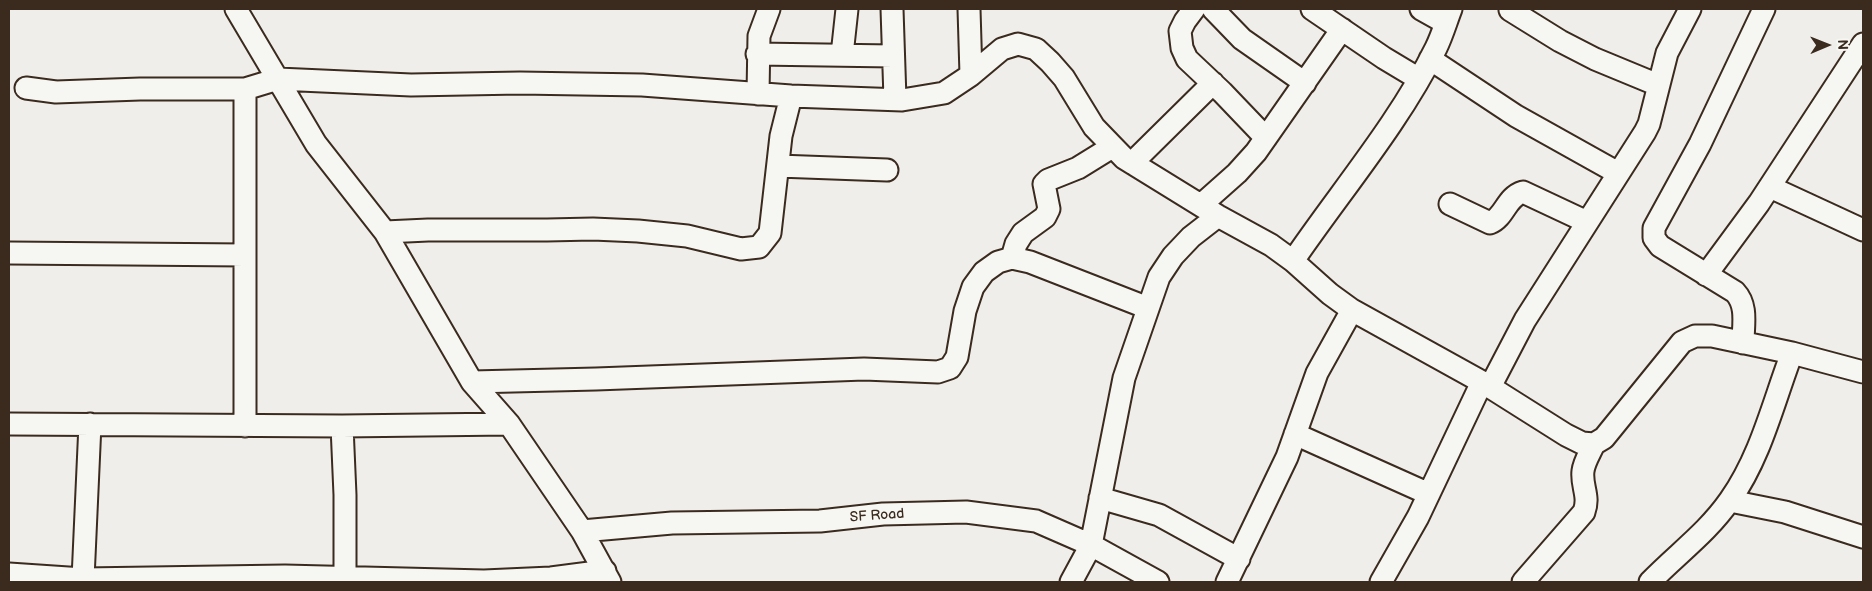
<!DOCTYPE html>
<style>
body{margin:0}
#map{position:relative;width:1872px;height:591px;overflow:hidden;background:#efeeea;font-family:"Balsamiq Sans",sans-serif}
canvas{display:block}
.frame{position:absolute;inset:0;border:10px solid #3b2a1e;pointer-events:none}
.north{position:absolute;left:1802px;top:20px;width:50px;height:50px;-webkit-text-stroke:4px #f6f6f2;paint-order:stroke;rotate:89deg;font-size:14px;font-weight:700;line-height:20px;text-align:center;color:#3b2a1e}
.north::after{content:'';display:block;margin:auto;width:18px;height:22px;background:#3b2a1e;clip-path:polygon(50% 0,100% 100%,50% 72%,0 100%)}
</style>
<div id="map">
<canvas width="1872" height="591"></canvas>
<div class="frame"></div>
<div class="north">N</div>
</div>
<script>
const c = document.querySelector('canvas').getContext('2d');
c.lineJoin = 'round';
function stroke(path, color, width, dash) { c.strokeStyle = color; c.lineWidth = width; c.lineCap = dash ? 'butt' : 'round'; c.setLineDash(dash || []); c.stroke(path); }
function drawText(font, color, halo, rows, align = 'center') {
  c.font = font + ' "Balsamiq Sans",sans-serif'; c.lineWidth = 5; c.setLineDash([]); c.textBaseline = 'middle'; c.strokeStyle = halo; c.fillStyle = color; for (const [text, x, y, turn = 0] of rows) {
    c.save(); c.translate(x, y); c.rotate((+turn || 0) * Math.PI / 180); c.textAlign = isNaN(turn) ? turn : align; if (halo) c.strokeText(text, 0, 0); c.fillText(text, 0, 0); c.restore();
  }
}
const minor = new Path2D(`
 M 236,9 L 316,144 L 385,232 L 472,382 L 509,424 L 582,531 L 610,582
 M 892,9 L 895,99
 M 969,9 L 971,75
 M 1194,9 L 1185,21 L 1180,31 L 1182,48 L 1187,59 L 1222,92 L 1266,138
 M 1213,9 L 1242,39 L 1305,83
 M 1312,9 L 1384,58 L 1419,79
 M 1421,9 L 1446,23
 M 1510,10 L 1560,41 L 1595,59 L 1658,85
 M 757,54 L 893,56
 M 842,55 L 847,9
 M 1430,59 L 1516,116 L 1618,173
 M 26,88 L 56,92 L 140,89 L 245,89 L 278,79 L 411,85 L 520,83 L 642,85 L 791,96 L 902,100 L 944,93 L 971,75 L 1002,49 L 1018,44 L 1036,49 L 1050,62 L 1064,78 L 1094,127 L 1124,158 L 1218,216 L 1271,245 L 1293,261 L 1330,294 L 1352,310 L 1482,382 L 1566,435 L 1582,443 L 1594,444 L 1604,438 L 1682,342 L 1695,336 L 1712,336 L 1792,353 L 1863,372
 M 758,94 L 759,36 L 769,9
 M 1132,163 L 1213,83
 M 778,166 L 887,170
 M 1770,187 L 1863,230
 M 1450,204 L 1490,223 C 1505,217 1506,197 1523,192 L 1587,222
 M 1201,205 L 1237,173 L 1256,152 L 1342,29
 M 385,232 L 428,230 L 547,230 L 593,229 L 638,231 L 687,236 L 741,249 L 759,247 L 770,233 L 781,136 L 791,96
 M 9,253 L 245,255
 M 1012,258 L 1016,244 L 1023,233 L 1045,217 L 1049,209 L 1044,184 L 1048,180 L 1078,168 L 1112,147
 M 1293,261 C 1340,192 1399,123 1436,48 C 1442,36 1446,22 1451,9
 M 1706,275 L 1759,203 L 1863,44
 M 1743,343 C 1743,325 1748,306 1735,292 L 1660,246 L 1654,238 L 1654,228 L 1700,144 L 1764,9
 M 472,382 L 596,379 L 864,369 L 938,372 L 950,368 L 957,357 L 965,311 L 973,287 L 984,272 L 998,262 L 1012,258 L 1030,262 L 1148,308
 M 1490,387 L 1525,320 L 1645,132 L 1649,124 L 1667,53 L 1690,9
 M 9,424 L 342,426 L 509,424
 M 245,426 L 245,89
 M 342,426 L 345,495 L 345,582
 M 1295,434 L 1429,494
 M 1100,498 L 1159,515 L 1239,559
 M 1730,501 L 1785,512 L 1863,537
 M 582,531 L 672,523 L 820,521 L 883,514 L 966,512 L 1036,521 L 1091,545 L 1158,582
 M 9,574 L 83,579 L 285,576 L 484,581 L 551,578 L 605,571
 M 83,579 L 90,424
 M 1071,582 L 1091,545 L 1124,378 L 1159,277 L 1173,256 L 1191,237 L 1218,216
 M 1227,582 L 1287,457 L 1317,373 L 1352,310
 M 1381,582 L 1418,517 L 1482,382
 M 1523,582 L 1584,512 C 1590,496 1581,486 1583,471 C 1584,462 1590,453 1594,444
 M 1650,582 C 1677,554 1707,533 1730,500 C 1761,456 1773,403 1792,353`);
stroke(minor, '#3b2a1e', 25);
stroke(minor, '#f6f6f2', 21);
drawText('14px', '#3b2a1e', '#f6f6f2', [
 ["SF Road",877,516,-4]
]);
</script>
